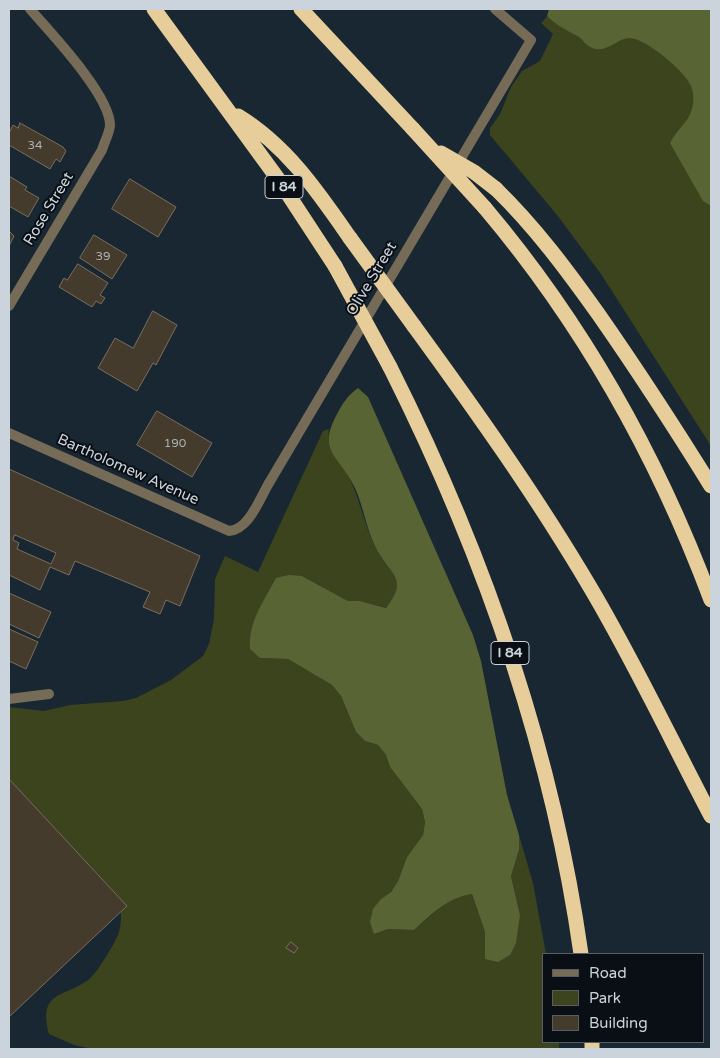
<!DOCTYPE html>
<style>
body{margin:0}
#map{position:relative;width:720px;height:1058px;overflow:hidden;background:#182732;font-family:"Varela Round",sans-serif}
canvas{display:block}
.frame{position:absolute;inset:0;border:10px solid #cbd4dc;pointer-events:none}
.legend{position:absolute;left:542px;top:953px;width:162px;height:90px;box-sizing:border-box;background:#090f14;border:1px solid #575e64;margin:0;padding:6px 9px;list-style:none;font-size:15px;color:#cbd4dc}
.legend li{display:flex;align-items:center;gap:10px;height:25px}
.legend b{width:25px;border:1px solid #575e64}
</style>
<div id="map">
<canvas width="720" height="1058"></canvas>
<div class="frame"></div>
<ul class="legend">
<li><b style="height:6px;background:#756b57"></b>Road</li>
<li><b style="height:14px;background:#3b441d"></b>Park</li>
<li><b style="height:14px;background:#453b2c"></b>Building</li>
</ul>
</div>
<script>
const c = document.querySelector('canvas').getContext('2d');
c.lineJoin = 'round';
function paint(path, color) { c.fillStyle = color; c.fill(path, 'evenodd'); }
function stroke(path, color, width, dash) { c.strokeStyle = color; c.lineWidth = width; c.lineCap = dash ? 'butt' : 'round'; c.setLineDash(dash || []); c.stroke(path); }
function drawText(font, color, halo, rows, align = 'center') {
  c.font = font + ' "Varela Round",sans-serif'; c.lineWidth = 4; c.setLineDash([]); c.textBaseline = 'middle'; c.strokeStyle = halo; c.fillStyle = color; for (const [text, x, y, turn = 0] of rows) {
    c.save(); c.translate(x, y); c.rotate((+turn || 0) * Math.PI / 180); c.textAlign = isNaN(turn) ? turn : align; if (halo) c.strokeText(text, 0, 0); c.fillText(text, 0, 0); c.restore();
  }
}
paint(new Path2D(`
 M 554,9 L 711,9 L 711,446 L 601,274 L 557,215 L 490,135 L 490,128 L 500,114 L 511,87 L 522,71 L 540,61 L 553,34 L 541,23 Z
 M 329,429 C 327,455 333,449 343,466 C 360,494 363,525 378,552 C 391,576 409,576 387,608 L 360,601 L 348,601 L 302,576 L 260,658 L 288,659 L 332,685 L 341,696 L 356,732 L 365,741 L 378,745 L 386,755 L 390,767 L 422,809 L 425,822 L 423,835 L 407,857 L 398,881 L 391,892 L 381,899 L 387,929 L 414,930 C 433,914 447,898 472,894 L 485,932 L 485,959 L 520,915 L 511,876 L 519,850 L 519,835 L 533,883 L 546,954 L 544,954 L 544,1042 L 559,1042 L 559,1049 L 92,1049 L 74,1045 L 49,1034 C 38,991 63,998 88,980 C 96,975 114,944 118,935 C 121,927 121,920 121,912 L 127,906 L 9,779 L 9,707 L 44,711 L 70,705 L 123,701 L 136,698 L 171,680 L 203,656 L 209,644 L 214,619 L 215,579 L 225,556 L 258,572 L 323,431 Z`), '#3b441d');
paint(new Path2D(`
 M 549,9 L 711,9 L 711,206 L 703,201 L 670,143 C 676,130 688,123 692,109 C 694,101 694,94 691,86 C 686,72 644,37 629,38 C 615,39 606,55 590,47 C 586,45 583,40 579,37 C 567,30 557,26 547,16 Z
 M 358,388 L 368,397 L 473,635 L 481,661 L 507,795 L 519,835 L 519,850 L 511,876 L 520,915 L 516,943 L 510,955 L 498,962 L 485,959 L 485,932 L 472,894 C 447,898 432,914 414,930 L 387,929 L 374,934 L 370,922 L 373,909 L 381,899 L 391,892 L 398,881 L 407,857 L 423,835 L 425,822 L 422,809 L 390,767 L 386,755 L 378,745 L 365,741 L 356,732 L 341,696 L 332,685 L 288,659 L 260,658 L 250,649 C 248,622 264,601 276,578 L 289,575 L 302,576 L 348,601 L 360,601 L 386,608 C 409,579 391,575 378,552 C 367,533 364,508 355,488 C 340,455 316,453 337,414 C 343,403 347,396 358,388 Z`), '#586433');
const building = new Path2D(`
 M 20,123 L 63,147 L 66,151 L 60,162 L 56,159 L 50,169 L 9,145 L 9,133 L 13,125 L 18,128 Z
 M 9,176 L 27,187 L 25,190 L 39,198 L 28,217 L 9,206 Z
 M 130,179 L 176,207 L 158,237 L 112,209 Z
 M 9,231 L 14,236 L 9,246 Z
 M 94,235 L 127,255 L 112,279 L 80,258 Z
 M 78,264 L 108,283 L 100,295 L 105,298 L 101,304 L 96,301 L 92,307 L 59,287 L 64,278 L 67,280 Z
 M 153,311 L 177,325 L 156,365 L 153,363 L 137,391 L 98,368 L 115,338 L 133,348 Z
 M 157,411 L 212,443 L 192,477 L 137,445 Z
 M 9,469 L 200,556 L 180,606 L 166,600 L 160,614 L 143,607 L 150,592 L 75,561 L 69,575 L 50,567 L 40,590 L 9,575 ZM 15,535 L 56,553 L 51,564 L 17,549 L 19,543 L 13,540 Z
 M 9,593 L 51,612 L 39,638 L 9,624 Z
 M 9,629 L 38,642 L 26,669 L 9,661 Z
 M 9,779 L 127,906 L 9,1017 Z
 M 291,942 L 298,948 L 294,953 L 286,948 Z`);
paint(building, '#453b2c');
stroke(building, '#7a6e5e', 1);
stroke(new Path2D(`
 M 269,483 L 531,40 L 495,9
 M 9,699 L 49,694`), '#756b57', 10);
stroke(new Path2D(`
 M 9,306 L 102,150 C 104,143 110,132 110,125 C 110,95 50,32 30,9
 M 9,433 L 229,531 C 249,530 260,498 269,483`), '#756b57', 10);
stroke(new Path2D(`
 M 154,9 L 278,179 L 335,266
 M 301,9 L 413,129
 M 238,116 C 287,146 318,192 350,238
 M 496,189 C 535,227 567,270 599,315 C 638,371 675,428 711,486
 M 485,208 C 582,323 658,458 711,600
 M 414,326 C 476,411 537,497 590,587 C 634,661 671,740 711,816
 M 390,367 C 483,552 552,749 581,954
 M 592,1042 L 592,1049`), '#e7cd99', 15);
stroke(new Path2D(`
 M 413,129 L 485,208
 M 441,153 L 474,172 L 496,189
 M 350,238 L 414,326
 M 335,266 L 390,367`), '#e7cd99', 15);
drawText('12px', '#aaaeb0', null, [
 ["34",35,146],
 ["39",103,257],
 ["190",175,444]
]);
for (const [x, y, w] of [
 [284,187,38],
 [510,653,38]
]) { const box = new Path2D(); box.roundRect(x - w / 2, y - 11.5, w, 23, 4); c.fillStyle = '#090f14'; c.fill(box); stroke(box, '#cbd4dc', 1); }
drawText('bold 14px', '#cbd4dc', null, [
 ["I 84",284,187],
 ["I 84",510,653]
]);
drawText('15px', '#cbd4dc', '#090f14', [
 ["Rose Street",49,209,-59],
 ["Olive Street",372,279,-59],
 ["Bartholomew Avenue",128,470,24]
]);
</script>
